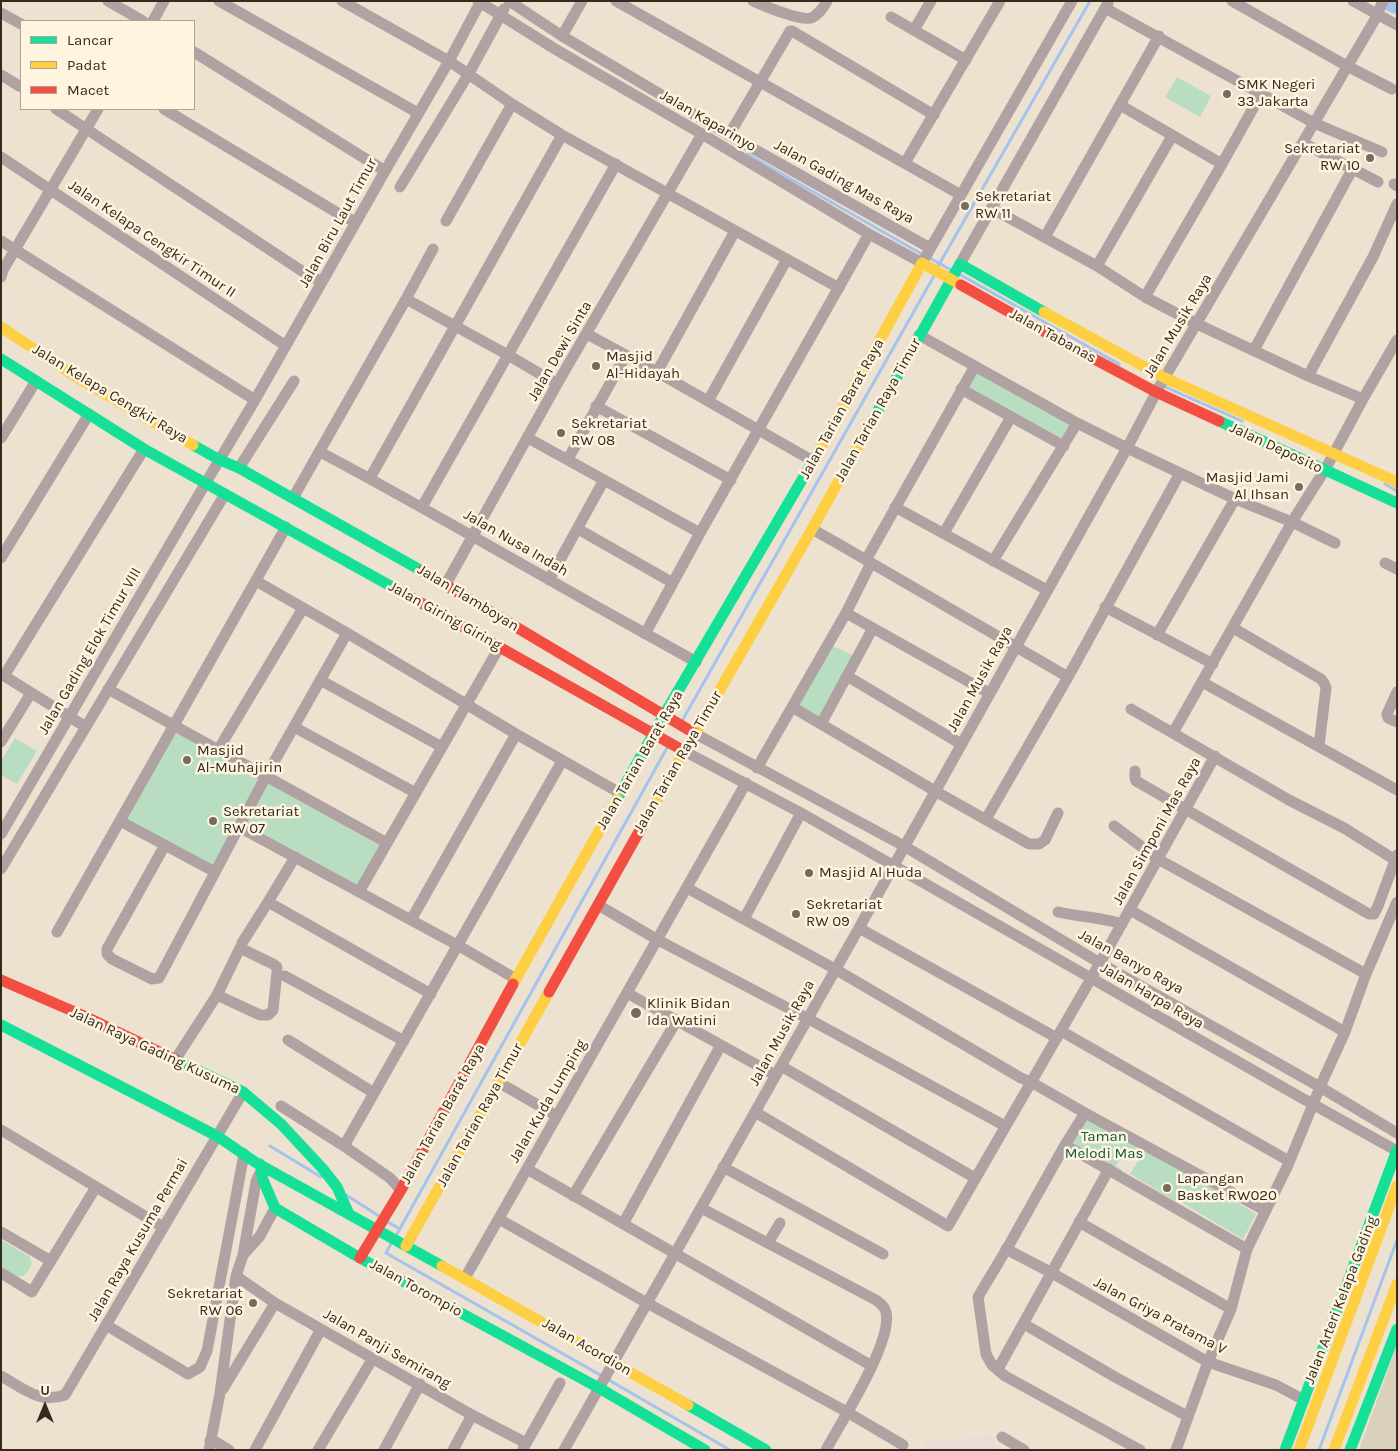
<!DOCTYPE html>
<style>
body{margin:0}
#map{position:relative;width:1398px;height:1451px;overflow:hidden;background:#ece2cf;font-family:Karla,sans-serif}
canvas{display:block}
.frame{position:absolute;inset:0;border:2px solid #332c1e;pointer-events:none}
.legend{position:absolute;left:20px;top:20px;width:175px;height:90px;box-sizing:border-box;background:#fff4df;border:1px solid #ada492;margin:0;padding:6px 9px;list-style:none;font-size:15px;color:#332c1e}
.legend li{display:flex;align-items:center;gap:10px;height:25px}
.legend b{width:25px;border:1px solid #ada492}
.north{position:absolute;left:20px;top:1381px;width:50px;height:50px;-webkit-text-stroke:4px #fff4df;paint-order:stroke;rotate:0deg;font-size:14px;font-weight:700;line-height:20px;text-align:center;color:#332c1e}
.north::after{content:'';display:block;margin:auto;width:18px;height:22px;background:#332c1e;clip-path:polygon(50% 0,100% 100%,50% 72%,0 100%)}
</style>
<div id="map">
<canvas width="1398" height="1451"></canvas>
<div class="frame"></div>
<ul class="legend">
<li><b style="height:6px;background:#16e098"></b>Lancar</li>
<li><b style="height:6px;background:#ffcf43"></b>Padat</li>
<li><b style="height:6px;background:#f24e42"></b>Macet</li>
</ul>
<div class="north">U</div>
</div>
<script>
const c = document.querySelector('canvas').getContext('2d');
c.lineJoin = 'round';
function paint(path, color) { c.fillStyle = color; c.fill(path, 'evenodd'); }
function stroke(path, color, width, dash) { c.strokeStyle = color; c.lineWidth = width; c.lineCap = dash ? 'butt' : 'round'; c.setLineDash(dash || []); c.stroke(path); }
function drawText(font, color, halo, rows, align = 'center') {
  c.font = font + ' Karla,sans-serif'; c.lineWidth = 5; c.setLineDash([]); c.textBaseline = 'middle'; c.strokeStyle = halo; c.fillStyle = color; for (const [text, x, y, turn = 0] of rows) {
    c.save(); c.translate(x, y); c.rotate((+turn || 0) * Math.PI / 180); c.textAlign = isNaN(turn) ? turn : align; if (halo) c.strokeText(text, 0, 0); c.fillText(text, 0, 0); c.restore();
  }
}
paint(new Path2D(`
 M 1397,1345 L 1397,1450 L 1359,1450 Z`), '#dad1bd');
paint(new Path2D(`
 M 992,1436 L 995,1450 L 926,1450 L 925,1442 Z`), '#ebdcdc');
paint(new Path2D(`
 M 1177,77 L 1211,96 L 1200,117 L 1165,97 Z
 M 980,369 L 1072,424 L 1063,439 L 969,388 Z
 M 826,643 L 853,655 L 820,721 L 795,706 Z
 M 175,731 L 380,846 L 357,886 L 239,820 L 212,866 L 125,818 Z
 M 15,738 L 37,751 L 17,784 L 1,775 L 1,761 Z
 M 1085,1117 L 1137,1146 L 1132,1154 L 1125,1150 L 1116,1166 L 1122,1170 L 1121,1173 L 1070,1144 Z
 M 1146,1148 L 1256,1214 L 1243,1239 L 1176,1199 L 1175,1201 L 1130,1174 Z
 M 1,1240 L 29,1256 L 32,1263 L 29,1270 L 23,1276 L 17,1277 L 1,1268 Z`), '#b8ddc1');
stroke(new Path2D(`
 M 747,154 L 920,253
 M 928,257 L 951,270
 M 937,268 L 1090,1
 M 959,274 L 1119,364
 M 1163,386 L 1242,421
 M 1385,484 L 1397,491
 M 682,721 L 934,276
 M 270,1146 L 321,1177
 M 346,1195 L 379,1216
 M 386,1221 L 400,1229
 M 397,1234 L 668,746
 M 392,1242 L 386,1253 L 602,1376
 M 607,1379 L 730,1450
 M 1319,1450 L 1397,1240`), '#a4c3ed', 3);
stroke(new Path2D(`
 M 1390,1 L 1397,4`), '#a4c3ed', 20);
stroke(new Path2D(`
 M 108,1 L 143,21
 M 219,1 L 418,113
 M 342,1 L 449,61 L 512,104 L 562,135 L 839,288
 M 478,1 L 555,49 L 702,134 L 869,234 L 922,263 L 1072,1
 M 509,1 L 562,36 L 729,135 L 930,248
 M 616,1 L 961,195
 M 753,1 C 765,6 799,21 811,18 C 817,16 824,7 827,1
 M 1232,1 L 1347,66 L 1392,89
 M 1353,1 L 1397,25
 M 1105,8 L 1314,123 L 1382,152
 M 1,13 L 21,24
 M 891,17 L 966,60
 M 153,21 L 164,1
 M 914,30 L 931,1
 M 562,36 L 582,1
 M 194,52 L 385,171
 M 1,75 L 21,87
 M 1120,105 L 1222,164
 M 56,109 L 308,275 L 322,282
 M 164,109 L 341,215 L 356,222
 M 729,135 L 790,31 L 792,31 L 934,115
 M 1303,143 L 1378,182
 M 1,157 L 286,346
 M 905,163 L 1000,1
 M 1394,184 L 1397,186
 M 400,187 L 468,75 L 504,9
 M 991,208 L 1097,266 L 1145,297 L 1197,324 L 1308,376 L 1363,399
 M 446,221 L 512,104
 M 1045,237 L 1159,36
 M 1,241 L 255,400
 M 960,264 L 1108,3
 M 1097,266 L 1172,136
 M 1,277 L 3,270 L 98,109
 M 1145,297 L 1222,164 L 1261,94
 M 406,299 L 433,249
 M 587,334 L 657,372 L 813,461
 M 919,335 L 1077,423 L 1127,448 L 1235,499 L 1292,522 L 1335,543
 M 1254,350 L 1353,168
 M 657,372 L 735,231
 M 1308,376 L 1373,257 L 1397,204
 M 961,389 L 1064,446
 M 708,401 L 787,259
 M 596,406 L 731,480
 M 1,438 L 36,381
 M 528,438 L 700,533
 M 320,452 C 398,493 473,537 550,580 C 598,608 647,634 696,662
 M 568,459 L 626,355
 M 239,468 L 294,381
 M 370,478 L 562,135
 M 293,498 L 406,299 L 508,355 L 557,384
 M 422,507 L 616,164
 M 895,507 L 1047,590
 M 578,529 L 673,583
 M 812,529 L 842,546 L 1068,677
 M 944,533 L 1011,417
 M 1,558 L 89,414
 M 866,560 L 975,366
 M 993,561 L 1077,423
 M 1385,563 L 1397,569
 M 549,580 L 604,480
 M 256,581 L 347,633 L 516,734 L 620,793
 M 446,584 L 557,384 L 702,134
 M 1105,607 L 1213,664
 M 846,613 L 989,693
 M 873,628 L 847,676 L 961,744
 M 1233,628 L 1321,679 L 1324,683 L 1326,688 L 1319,746
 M 645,634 L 700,533 L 869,234
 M 1157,635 L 1235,499
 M 1,674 L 86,727
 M 4,676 L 144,449
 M 320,680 L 442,747
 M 1202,682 L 1397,790
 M 108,689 L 387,843
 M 1397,692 L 1387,714 L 1388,718 L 1397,722
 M 792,707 L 935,791 L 1029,844 L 1039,844 L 1045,840 L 1058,813
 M 1131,709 L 1289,800 L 1344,828 L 1397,861
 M 821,724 L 847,676
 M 294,727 L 416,793
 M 694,733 L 904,846 L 1100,963 L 1320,1087 L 1397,1133
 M 1173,733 L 1292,522 L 1326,468 L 1363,399 L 1397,340
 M 1,742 L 31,693
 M 218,750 L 303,608
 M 684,751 L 801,813 L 1300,1097 L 1397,1151
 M 757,768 L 846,613 L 871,563
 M 1135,771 L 1135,778 L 1136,781 L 1369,914 L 1374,914 L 1378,906 L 1397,855
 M 986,819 L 1068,677 L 1180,473
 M 120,821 L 215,872
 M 1114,826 L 1158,859 L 1366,974
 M 239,827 L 459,946 L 516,979
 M 1,834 L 201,491 L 255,400 L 385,171 L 449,61 L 481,1
 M 165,845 L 107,949 L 107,954 L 112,959 L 152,979 L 159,978 L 266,776 L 347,633
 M 1,869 L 225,494
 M 687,888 L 835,969 L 1021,1078 L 1031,1082 L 1085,1113 L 1266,1211
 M 359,892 L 500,646
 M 268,902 L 431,994
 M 598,905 L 658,940 L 807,1018 L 1005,1126
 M 1130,910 L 1345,1032
 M 1058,912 C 1079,917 1101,917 1122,924
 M 744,919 L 801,813
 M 411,920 L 516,734
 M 859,928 L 1057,1038
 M 57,932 L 286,527
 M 242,943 L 268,902 L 295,857
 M 285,976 L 404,1041
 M 627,993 L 775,1075
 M 1061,1031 L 1289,1161
 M 288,1040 L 374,1093
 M 175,1060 L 217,995 L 240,948 L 273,964 L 277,967 L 277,972 L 273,1010 L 268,1015 L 260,1015 L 217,995
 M 781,1066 L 975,1178
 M 498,1082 L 557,1116
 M 281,1106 L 344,1146 L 390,1178 L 401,1190
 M 755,1112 L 948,1226 L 1100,963 L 1215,756
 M 1085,1113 L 1065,1145 L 1009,1245 L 978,1297 L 986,1354 L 992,1365 L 1005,1376 L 1140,1450
 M 1,1130 L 163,1227
 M 1065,1145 L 1247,1249
 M 344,1146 L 562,761
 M 723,1167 L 883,1254
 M 527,1169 L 872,1366
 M 573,1196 L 677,1020
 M 701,1208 L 876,1300 C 881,1304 885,1307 886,1312 C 893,1342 841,1422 826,1450
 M 499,1219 L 647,1303 L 847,1412 L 903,1445
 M 1079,1222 L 1231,1309
 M 623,1224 L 721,1045
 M 1,1232 L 51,1261
 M 768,1243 L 780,1223
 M 1006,1249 L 1052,1273 L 1208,1362 L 1276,1385 L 1304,1400
 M 243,1255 L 260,1236 L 275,1208
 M 1,1273 L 32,1292 L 96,1187
 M 236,1276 L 275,1303 L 472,1415 L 526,1443
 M 465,1278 L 746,783
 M 1024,1324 L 1115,1377 L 1187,1416
 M 106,1325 L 188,1374 L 200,1367 L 207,1351 L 244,1154
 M 998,1369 L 1109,1169
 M 1,1376 C 23,1388 39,1404 65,1395 L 243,1092
 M 223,1389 L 275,1303
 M 1002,1437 L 1024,1450
 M 210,1441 L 214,1441 L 229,1450
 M 523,1449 L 560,1383
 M 209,1450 L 220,1393 L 236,1276 L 243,1255 L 256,1182 L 259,1175 L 263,1171
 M 255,1450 L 321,1329
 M 318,1450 L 373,1358
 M 384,1450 L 420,1384
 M 453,1450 L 472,1415
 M 564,1450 L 859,928 L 1127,448 L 1158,389 L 1374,21 L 1383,1
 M 1176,1450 L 1208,1362 L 1231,1309 L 1247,1249 L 1288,1165 L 1323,1080 L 1345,1032 L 1366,974 L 1397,902`), '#b0a2a2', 11);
stroke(new Path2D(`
 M 1,359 L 144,449 L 414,599
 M 1219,421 L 1397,503
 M 866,432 L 960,264 L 1044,312
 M 193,445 L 220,460 L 239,468 L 422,571
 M 617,799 L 664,715 L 820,449
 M 1,1025 L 217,1136 L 255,1162 L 442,1266
 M 176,1060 L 243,1092 L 281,1124 L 322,1168 L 337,1187 L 348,1212
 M 260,1164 L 263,1180 L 275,1208 L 360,1258 L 599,1388 L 705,1450
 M 688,1405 L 766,1450
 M 1285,1450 L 1397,1150
 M 1350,1450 L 1397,1329`), '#16e098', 11);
stroke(new Path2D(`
 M 1044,312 L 1165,378 L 1397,482
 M 1,327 L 78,378 L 193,445
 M 820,449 L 922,263 L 961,285
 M 654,805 L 812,529 L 866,432
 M 513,984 L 617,799
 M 406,1246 L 549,992
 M 442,1266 L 688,1405
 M 1299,1450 L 1397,1186
 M 1334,1450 L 1397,1284`), '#ffcf43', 11);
stroke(new Path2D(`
 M 961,285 L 1068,345 L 1156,392 L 1219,421
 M 422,571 L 694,733
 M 414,599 L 684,751
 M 1,980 L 84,1016 L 176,1060
 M 549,992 L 654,805
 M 360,1258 L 401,1190 L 513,984`), '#f24e42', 11);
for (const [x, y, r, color] of [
 [1227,94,5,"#746c5c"],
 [1370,158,5,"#746c5c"],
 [965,206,5,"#746c5c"],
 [596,366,5,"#746c5c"],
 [561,433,5,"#746c5c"],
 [1299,487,5,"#746c5c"],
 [187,760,5,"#746c5c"],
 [213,821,5,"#746c5c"],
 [809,873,5,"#746c5c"],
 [796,914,5,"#746c5c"],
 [636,1013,6,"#746c5c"],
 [1167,1188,5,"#746c5c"],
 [253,1303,5,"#746c5c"]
]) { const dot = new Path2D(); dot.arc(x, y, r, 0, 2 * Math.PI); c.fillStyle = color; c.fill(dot); stroke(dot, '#fff4df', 2); }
drawText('15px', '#332c1e', '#fff4df', [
 ["SMK Negeri",1237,85],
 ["33 Jakarta",1237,102],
 ["Sekretariat",1360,149,"right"],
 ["RW 10",1360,166,"right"],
 ["Sekretariat",975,197],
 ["RW 11",975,214],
 ["Masjid",606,357],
 ["Al-Hidayah",606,374],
 ["Sekretariat",571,424],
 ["RW 08",571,441],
 ["Masjid Jami",1289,478,"right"],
 ["Al Ihsan",1289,495,"right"],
 ["Masjid",197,751],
 ["Al-Muhajirin",197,768],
 ["Sekretariat",223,812],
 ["RW 07",223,829],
 ["Masjid Al Huda",819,873],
 ["Sekretariat",806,905],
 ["RW 09",806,922],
 ["Klinik Bidan",647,1004],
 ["Ida Watini",647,1021],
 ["Lapangan",1177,1179],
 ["Basket RW020",1177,1196],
 ["Sekretariat",243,1294,"right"],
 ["RW 06",243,1311,"right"]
], 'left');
drawText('15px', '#332c1e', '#fff4df', [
 ["Jalan Kaparinyo",708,121,30],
 ["Jalan Gading Mas Raya",844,182,29],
 ["Jalan Biru Laut Timur",338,223,-61],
 ["Jalan Kelapa Cengkir Timur II",152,239,34],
 ["Jalan Musik Raya",1178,326,-59],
 ["Jalan Tabanas",1053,336,29],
 ["Jalan Dewi Sinta",560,351,-60],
 ["Jalan Kelapa Cengkir Raya",110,394,31],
 ["Jalan Tarian Barat Raya",842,409,-61],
 ["Jalan Tarian Raya Timur",878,410,-61],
 ["Jalan Deposito",1276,448,25],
 ["Jalan Nusa Indah",516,543,30],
 ["Jalan Flamboyan",468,598,31],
 ["Jalan Giring Giring",445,616,29],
 ["Jalan Gading Elok Timur VIII",90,651,-60],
 ["Jalan Musik Raya",980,679,-61],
 ["Jalan Tarian Barat Raya",640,760,-60],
 ["Jalan Tarian Raya Timur",678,762,-60],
 ["Jalan Simponi Mas Raya",1157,831,-61],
 ["Jalan Banyo Raya",1131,962,29],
 ["Jalan Harpa Raya",1152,996,30],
 ["Jalan Musik Raya",782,1033,-61],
 ["Jalan Raya Gading Kusuma",155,1051,25],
 ["Jalan Kuda Lumping",548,1101,-60],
 ["Jalan Tarian Barat Raya",443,1114,-61],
 ["Jalan Tarian Raya Timur",480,1115,-61],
 ["Jalan Raya Kusuma Permai",138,1240,-60],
 ["Jalan Torompio",416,1288,29],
 ["Jalan Arteri Kelapa Gading",1341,1300,-69],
 ["Jalan Griya Pratama V",1160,1316,28],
 ["Jalan Acordion",587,1347,30],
 ["Jalan Panji Semirang",387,1349,30]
]);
drawText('15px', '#0c5a3f', '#fff4df', [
 ["Taman",1104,1137],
 ["Melodi Mas",1104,1154]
]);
</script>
